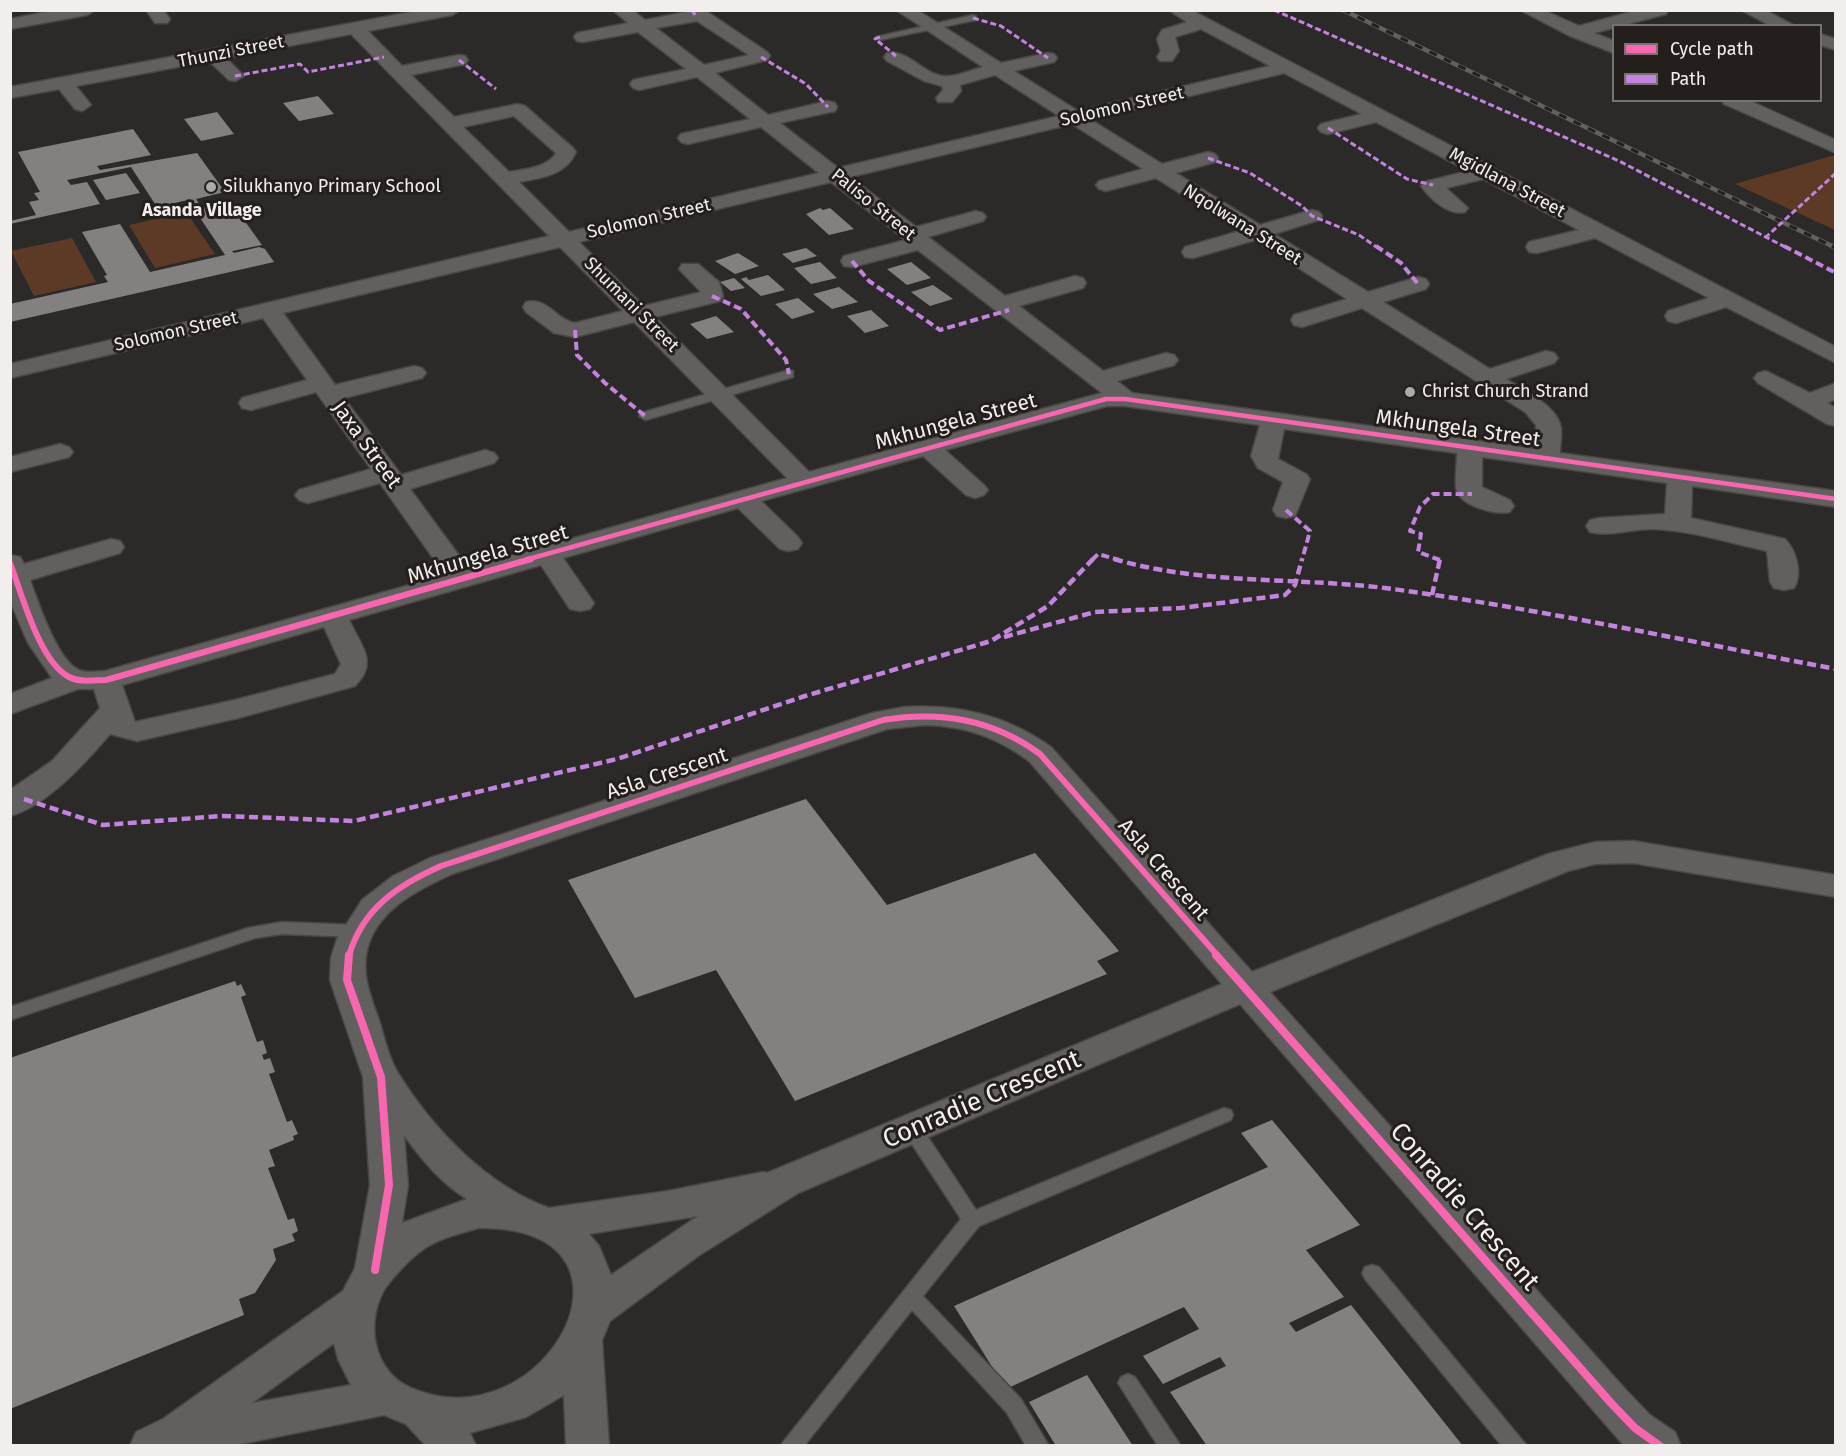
<!DOCTYPE html>
<style>
body{margin:0}
#map{position:relative;width:1846px;height:1456px;overflow:hidden;background:#2c2a28;font-family:"Fira Sans",sans-serif}
canvas{display:block}
.frame{position:absolute;inset:0;border:12px solid #f1eeec;pointer-events:none}
.legend{position:absolute;left:1612px;top:24px;width:210px;height:78px;box-sizing:border-box;background:#241f1d;border:2px solid #767270;margin:0;padding:8px 10px;list-style:none;font-size:18px;color:#f1eeec}
.legend li{display:flex;align-items:center;gap:12px;height:30px}
.legend b{width:30px;border:2px solid #767270}
</style>
<div id="map">
<canvas width="1846" height="1456"></canvas>
<div class="frame"></div>
<ul class="legend">
<li><b style="height:8px;background:#f766af"></b>Cycle path</li>
<li><b style="height:8px;background:#c483df"></b>Path</li>
</ul>
</div>
<script>
const c = document.querySelector('canvas').getContext('2d');
c.lineJoin = 'round';
function paint(path, color) { c.fillStyle = color; c.fill(path, 'evenodd'); }
function stroke(path, color, width, dash) { c.strokeStyle = color; c.lineWidth = width; c.lineCap = dash ? 'butt' : 'round'; c.setLineDash(dash || []); c.stroke(path); }
function drawText(font, color, halo, rows, align = 'center') {
  c.font = font + ' "Fira Sans",sans-serif'; c.lineWidth = 6; c.setLineDash([]); c.textBaseline = 'middle'; c.strokeStyle = halo; c.fillStyle = color; for (const [text, x, y, turn = 0] of rows) {
    c.save(); c.translate(x, y); c.rotate((+turn || 0) * Math.PI / 180); c.textAlign = isNaN(turn) ? turn : align; if (halo) c.strokeText(text, 0, 0); c.fillText(text, 0, 0); c.restore();
  }
}
paint(new Path2D(`
 M 1835,155 L 1836,228 L 1833,229 L 1735,184 Z
 M 186,212 L 215,254 L 155,268 L 129,225 Z
 M 72,238 L 96,282 L 34,296 L 11,251 Z`), '#5d3a26');
paint(new Path2D(`
 M 318,96 L 334,114 L 299,121 L 283,103 Z
 M 217,112 L 234,134 L 201,141 L 184,119 Z
 M 133,129 L 151,155 L 97,166 L 100,170 L 197,153 L 225,192 L 196,199 L 202,208 L 231,202 L 262,245 L 232,251 L 234,253 L 259,247 L 265,249 L 274,262 L 10,322 L 10,304 L 108,282 L 104,276 L 107,275 L 82,232 L 120,224 L 150,272 L 225,255 L 188,200 L 157,207 L 131,167 L 67,180 L 71,185 L 87,182 L 100,204 L 10,224 L 10,221 L 36,215 L 29,202 L 39,200 L 34,193 L 40,192 L 18,152 Z
 M 126,173 L 133,183 L 103,190 L 133,183 L 140,193 L 106,200 L 93,180 Z
 M 820,208 L 823,210 L 830,208 L 854,229 L 829,235 L 806,214 Z
 M 806,248 L 817,256 L 793,263 L 782,254 Z
 M 738,253 L 759,266 L 735,274 L 715,261 Z
 M 820,262 L 837,278 L 811,284 L 794,268 Z
 M 911,262 L 931,278 L 907,285 L 887,269 Z
 M 768,275 L 785,290 L 761,296 L 741,279 L 746,277 L 749,280 Z
 M 734,278 L 745,288 L 731,291 L 720,282 Z
 M 933,285 L 953,299 L 930,306 L 911,292 Z
 M 839,287 L 858,302 L 832,309 L 813,294 Z
 M 798,298 L 815,312 L 792,319 L 775,304 Z
 M 871,310 L 889,326 L 865,333 L 847,316 Z
 M 716,316 L 734,332 L 707,339 L 690,324 Z
 M 806,799 L 887,905 L 1035,853 L 1119,951 L 1097,961 L 1107,974 L 795,1101 L 716,970 L 635,998 L 568,880 Z
 M 235,981 L 237,986 L 241,984 L 246,995 L 241,997 L 257,1042 L 263,1040 L 267,1053 L 262,1055 L 264,1060 L 270,1058 L 275,1072 L 269,1074 L 287,1122 L 292,1120 L 298,1134 L 293,1136 L 294,1140 L 269,1150 L 275,1166 L 268,1168 L 288,1220 L 294,1218 L 298,1231 L 292,1234 L 295,1241 L 273,1249 L 276,1260 L 255,1293 L 239,1299 L 244,1315 L 10,1409 L 10,1058 Z
 M 1272,1120 L 1360,1225 L 1306,1250 L 1344,1297 L 1289,1323 L 1296,1332 L 1351,1305 L 1463,1446 L 1207,1446 L 1170,1392 L 1226,1366 L 1220,1357 L 1163,1384 L 1143,1356 L 1199,1329 L 1184,1307 L 1006,1389 L 954,1306 L 1268,1167 L 1241,1133 Z
 M 1087,1375 L 1133,1446 L 1056,1446 L 1029,1402 Z`), '#83817f');
const service = new Path2D(`
 M 973,15 L 976,16 L 976,20 L 880,40 L 876,37 Z
 M 789,370 L 793,371 L 793,377 L 649,419 L 645,420 L 639,416 L 641,413 Z
 M 282,922 L 357,925 L 363,927 L 365,931 L 363,935 L 357,937 L 282,934 L 255,938 L 10,1020 L 10,1007 L 248,928 Z
 M 1224,1108 L 1231,1110 L 1233,1115 L 1231,1120 L 979,1226 L 923,1296 L 1021,1399 L 1049,1446 L 1026,1446 L 1007,1413 L 912,1310 L 804,1446 L 780,1446 L 961,1219 L 906,1135 L 904,1130 L 906,1125 L 913,1123 L 920,1125 L 976,1210 Z
 M 1372,1265 L 1379,1267 L 1527,1446 L 1502,1446 L 1365,1279 L 1362,1273 L 1365,1267 Z
 M 1128,1374 L 1135,1377 L 1181,1446 L 1158,1446 L 1118,1383 L 1121,1377 Z`);
const minor = new Path2D(`
 M 56,10 L 95,10 L 87,15 L 10,29 L 10,19 Z
 M 146,10 L 163,10 L 170,19 L 167,23 L 155,23 Z
 M 422,10 L 460,10 L 452,15 L 368,31 L 402,66 L 459,55 L 465,56 L 468,60 L 465,64 L 411,75 L 454,117 L 518,104 L 525,106 L 573,148 L 576,152 C 566,175 542,178 519,182 L 569,232 L 819,173 L 761,127 L 688,144 L 681,142 L 678,138 L 681,134 L 750,119 L 697,77 L 639,90 L 633,88 L 630,84 L 633,80 L 686,69 L 638,32 L 583,42 L 577,41 L 574,37 L 577,33 L 628,23 L 613,10 L 632,10 L 645,20 L 697,10 L 706,11 L 767,52 L 770,56 L 767,60 L 715,73 L 768,115 L 828,101 L 835,103 L 837,107 L 835,111 L 780,123 L 838,168 L 1059,116 L 995,75 L 960,85 L 961,91 L 952,102 L 938,102 L 936,98 L 943,90 L 942,86 L 924,81 L 887,61 L 884,57 L 887,53 C 909,48 927,80 950,76 C 960,75 972,70 983,67 L 896,10 L 917,10 L 1001,63 L 1048,53 L 1054,54 L 1057,58 L 1054,62 L 1014,71 L 1078,111 L 1270,66 L 1201,29 L 1175,37 L 1179,51 L 1172,61 L 1160,61 L 1157,57 L 1161,51 L 1157,39 L 1162,30 L 1187,22 L 1169,10 L 1191,10 L 1836,347 L 1836,363 L 1726,307 L 1676,323 L 1668,321 L 1665,316 L 1668,311 L 1709,298 L 1595,238 L 1537,253 L 1529,252 L 1526,247 L 1529,242 L 1579,230 L 1483,179 L 1446,188 L 1468,208 L 1465,212 C 1449,216 1430,199 1421,186 L 1424,182 L 1468,171 L 1376,122 L 1328,134 L 1321,132 L 1318,128 L 1321,124 L 1362,114 L 1284,73 L 1091,120 L 1162,164 L 1208,152 L 1215,154 L 1218,158 L 1215,162 L 1176,173 L 1260,225 L 1312,210 L 1319,212 L 1322,216 L 1319,220 L 1274,234 L 1368,292 L 1418,277 L 1426,279 L 1429,284 L 1426,289 L 1383,302 L 1490,369 L 1546,351 L 1554,353 L 1558,358 L 1554,363 L 1506,379 C 1522,389 1555,405 1560,424 C 1563,432 1560,444 1560,453 L 1836,491 L 1836,507 L 1692,486 L 1691,518 L 1785,539 C 1796,550 1803,574 1794,588 L 1784,590 L 1774,588 L 1770,582 L 1767,551 C 1730,543 1693,531 1655,529 C 1634,528 1611,537 1590,532 L 1586,526 L 1590,520 L 1599,518 L 1665,514 L 1667,483 L 1482,457 L 1482,487 L 1510,500 L 1514,506 L 1510,512 C 1495,515 1459,506 1456,488 C 1455,477 1457,464 1457,453 L 1284,429 L 1278,459 L 1306,474 L 1310,479 L 1295,516 L 1286,518 L 1277,516 L 1273,510 L 1283,482 L 1258,468 L 1251,456 L 1260,425 L 1125,406 L 1107,406 L 945,450 L 984,485 L 988,490 L 984,495 L 975,498 L 966,495 L 923,456 L 761,501 L 798,537 L 802,543 L 798,549 L 789,551 L 780,549 L 738,508 L 563,558 L 594,603 L 590,609 L 580,611 L 570,609 L 541,565 L 349,620 C 361,646 379,662 355,686 L 238,718 L 137,741 L 110,734 C 86,762 47,806 10,816 L 10,790 L 52,761 L 100,708 L 94,689 L 78,689 L 10,714 L 10,694 L 52,678 L 28,643 L 10,601 L 10,555 L 20,557 L 24,564 L 111,539 L 120,541 L 124,547 L 120,553 L 30,580 C 38,601 58,665 82,671 C 89,673 98,671 105,671 L 445,575 L 380,483 L 308,503 L 299,500 L 295,495 L 299,490 L 371,469 L 316,392 L 251,410 L 242,408 L 239,403 L 242,398 L 307,380 L 263,318 L 10,378 L 10,364 L 549,236 L 351,34 L 226,58 L 244,76 L 235,81 L 229,80 L 209,61 L 76,86 L 91,105 L 82,111 L 75,109 L 59,89 L 10,98 L 10,87 ZM 697,21 L 749,55 L 704,65 L 656,28 ZM 514,116 L 556,153 C 547,168 525,169 509,172 L 463,127 ZM 1072,124 L 1143,169 L 1099,181 L 1096,185 L 1099,189 L 1106,191 L 1156,178 L 1240,231 L 1185,247 L 1182,252 L 1185,257 L 1193,258 L 1255,240 L 1347,299 L 1294,315 L 1291,320 L 1294,325 L 1302,327 L 1362,308 L 1525,412 L 1536,425 L 1535,449 L 1132,393 L 1117,381 L 1174,365 L 1178,360 L 1174,355 L 1166,353 L 1103,371 L 1019,306 L 1083,288 L 1086,283 L 1083,278 L 1075,276 L 1005,296 L 928,237 L 983,221 L 986,217 L 983,213 L 976,211 L 916,227 L 850,177 ZM 831,182 L 906,240 L 844,256 L 841,261 L 844,266 L 852,267 L 918,250 L 1102,393 L 809,472 L 655,317 L 720,301 L 723,296 L 719,282 L 698,264 L 682,264 L 679,269 L 701,292 L 644,306 L 579,242 ZM 560,247 L 623,311 L 575,323 C 556,320 548,297 526,302 L 523,307 L 526,312 L 554,333 L 575,337 L 634,322 L 787,478 L 468,568 L 410,489 L 494,463 L 498,458 L 494,453 L 485,450 L 401,475 L 344,398 L 422,378 L 426,373 L 422,368 L 414,366 L 335,385 L 283,313 ZM 324,627 L 341,664 L 335,674 L 235,700 L 135,722 L 122,685 Z
 M 1520,10 L 1543,10 L 1579,26 L 1638,10 L 1668,10 L 1666,14 L 1594,33 L 1614,41 L 1614,53 L 1570,36 Z
 M 1741,10 L 1765,10 L 1795,26 L 1771,26 Z
 M 1820,34 L 1836,39 L 1836,50 L 1820,45 Z
 M 1722,100 L 1748,100 L 1836,140 L 1836,153 L 1724,104 Z
 M 1766,371 L 1810,393 L 1836,383 L 1836,399 L 1827,403 L 1836,408 L 1836,426 L 1827,424 L 1758,383 L 1754,378 L 1758,373 Z
 M 60,444 L 69,447 L 73,452 L 69,457 L 10,472 L 10,457 Z
 M 904,707 C 958,704 1006,715 1051,747 L 1252,972 L 1548,854 L 1595,842 L 1633,841 L 1836,875 L 1836,897 L 1633,863 L 1595,864 L 1568,871 L 1270,992 L 1626,1390 L 1650,1415 L 1675,1432 L 1681,1446 L 1625,1446 L 1620,1441 L 1240,1004 L 798,1193 L 698,1256 L 610,1321 L 602,1340 L 609,1446 L 566,1446 L 564,1395 L 526,1417 L 470,1433 L 476,1446 L 426,1446 L 406,1424 L 384,1415 L 231,1446 L 130,1446 L 136,1432 L 163,1419 L 343,1291 L 355,1268 L 370,1185 L 363,1077 L 330,980 L 331,958 L 337,939 L 362,900 L 393,876 L 430,858 L 872,713 ZM 925,725 C 966,726 996,737 1029,761 L 1222,984 L 767,1173 L 763,1172 L 668,1191 L 549,1208 C 487,1186 432,1128 398,1073 C 388,1057 384,1035 378,1017 C 368,990 359,966 371,938 C 386,905 422,888 452,874 L 887,729 ZM 404,1135 C 422,1160 441,1183 467,1199 L 402,1223 L 408,1185 ZM 698,1216 L 611,1275 L 599,1246 L 589,1234 ZM 479,1228 C 662,1226 547,1446 411,1388 C 373,1372 364,1321 386,1287 C 395,1275 405,1264 417,1254 C 435,1239 457,1234 479,1228 ZM 334,1343 L 338,1359 L 351,1385 L 252,1403 Z`);
stroke(service, '#494745', 3);
stroke(minor, '#494745', 3);
paint(service, '#62605f');
paint(minor, '#62605f');
const railFar1 = new Path2D(`
 M 1343,10 L 1836,248`);
const rail = new Path2D(`
 M 1832,246 L 1836,248`);
stroke(railFar1, '#63615f', 4.5);
stroke(rail, '#63615f', 5);
stroke(railFar1, '#241f1d', 3, [8]);
stroke(rail, '#241f1d', 4, [10]);
stroke(new Path2D(`
 M 692,10 L 695,15
 M 1274,10 L 1619,161 L 1787,248
 M 973,18 L 1001,26 L 1048,58
 M 880,37 L 875,39 L 895,55 L 893,57
 M 761,57 L 806,84 L 828,107
 M 459,60 L 496,89
 M 235,76 L 300,64 L 308,72 L 384,57
 M 1328,128 L 1407,179 L 1433,185
 M 1208,158 L 1250,173 L 1302,206 L 1312,216 L 1359,235 L 1378,248
 M 1765,238 L 1836,173`), '#c483df', 3, [6, 3]);
stroke(new Path2D(`
 M 1376,246 L 1401,263 L 1418,284
 M 1784,246 L 1836,273
 M 852,261 L 869,281 L 940,330 L 1009,310
 M 712,296 L 741,309 L 786,360 L 789,374
 M 575,330 L 577,355 L 605,383 L 645,416
 M 1286,510 L 1310,531 L 1302,560
 M 1092,560 L 1098,554 L 1119,560
 M 1440,560 L 1418,552 L 1421,534 L 1410,531 L 1420,507 L 1433,494 L 1472,494`), '#c483df', 4, [8, 4]);
stroke(new Path2D(`
 M 1114,559 C 1203,585 1294,577 1385,588 C 1536,608 1686,641 1836,669
 M 1432,595 L 1440,559
 M 1004,637 L 1095,612 L 1181,608 L 1285,595 L 1295,585 L 1302,559
 M 24,799 L 103,825 L 222,816 L 354,821 L 617,759 L 805,696 L 991,641 L 1048,606 L 1093,559`), '#c483df', 4.5, [9, 4.5]);
stroke(new Path2D(`
 M 525,560 L 1106,399 L 1125,399 L 1836,499`), '#f766af', 4.5);
stroke(new Path2D(`
 M 10,563 C 22,594 39,661 69,677 C 80,683 95,680 106,680 L 531,559
 M 349,956 C 362,909 398,885 441,866 L 883,720 C 941,711 992,719 1040,754 L 1218,956`), '#f766af', 6);
stroke(new Path2D(`
 M 349,955 L 347,980 L 381,1077 L 389,1185 L 375,1270
 M 1216,955 L 1611,1403 L 1635,1428 L 1660,1446`), '#f766af', 8);
for (const [x, y, r, color] of [
 [211,187,6,"#aca9a7"],
 [1410,392,6,"#aca9a7"]
]) { const dot = new Path2D(); dot.arc(x, y, r, 0, 2 * Math.PI); c.fillStyle = color; c.fill(dot); stroke(dot, '#241f1d', 2); }
drawText('18px', '#f1eeec', '#241f1d', [
 ["Thunzi Street",231,52,-11],
 ["Solomon Street",1122,107,-13],
 ["Mgidlana Street",1507,183,28],
 ["Paliso Street",873,205,39],
 ["Solomon Street",649,219,-13],
 ["Nqolwana Street",1242,225,32],
 ["Shumani Street",631,305,45],
 ["Solomon Street",176,332,-13]
]);
drawText('18px', '#f1eeec', '#241f1d', [
 ["Silukhanyo Primary School",223,187],
 ["Christ Church Strand",1422,392]
], 'left');
drawText('bold 18px', '#f1eeec', '#241f1d', [
 ["Asanda Village",202,211]
]);
drawText('21px', '#f1eeec', '#241f1d', [
 ["Mkhungela Street",956,422,-15],
 ["Mkhungela Street",1458,429,8],
 ["Jaxa Street",366,445,54],
 ["Mkhungela Street",488,555,-16],
 ["Asla Crescent",667,774,-18],
 ["Asla Crescent",1163,870,49]
]);
drawText('26px', '#f1eeec', '#241f1d', [
 ["Conradie Crescent",982,1100,-23],
 ["Conradie Crescent",1464,1207,49]
]);
</script>
